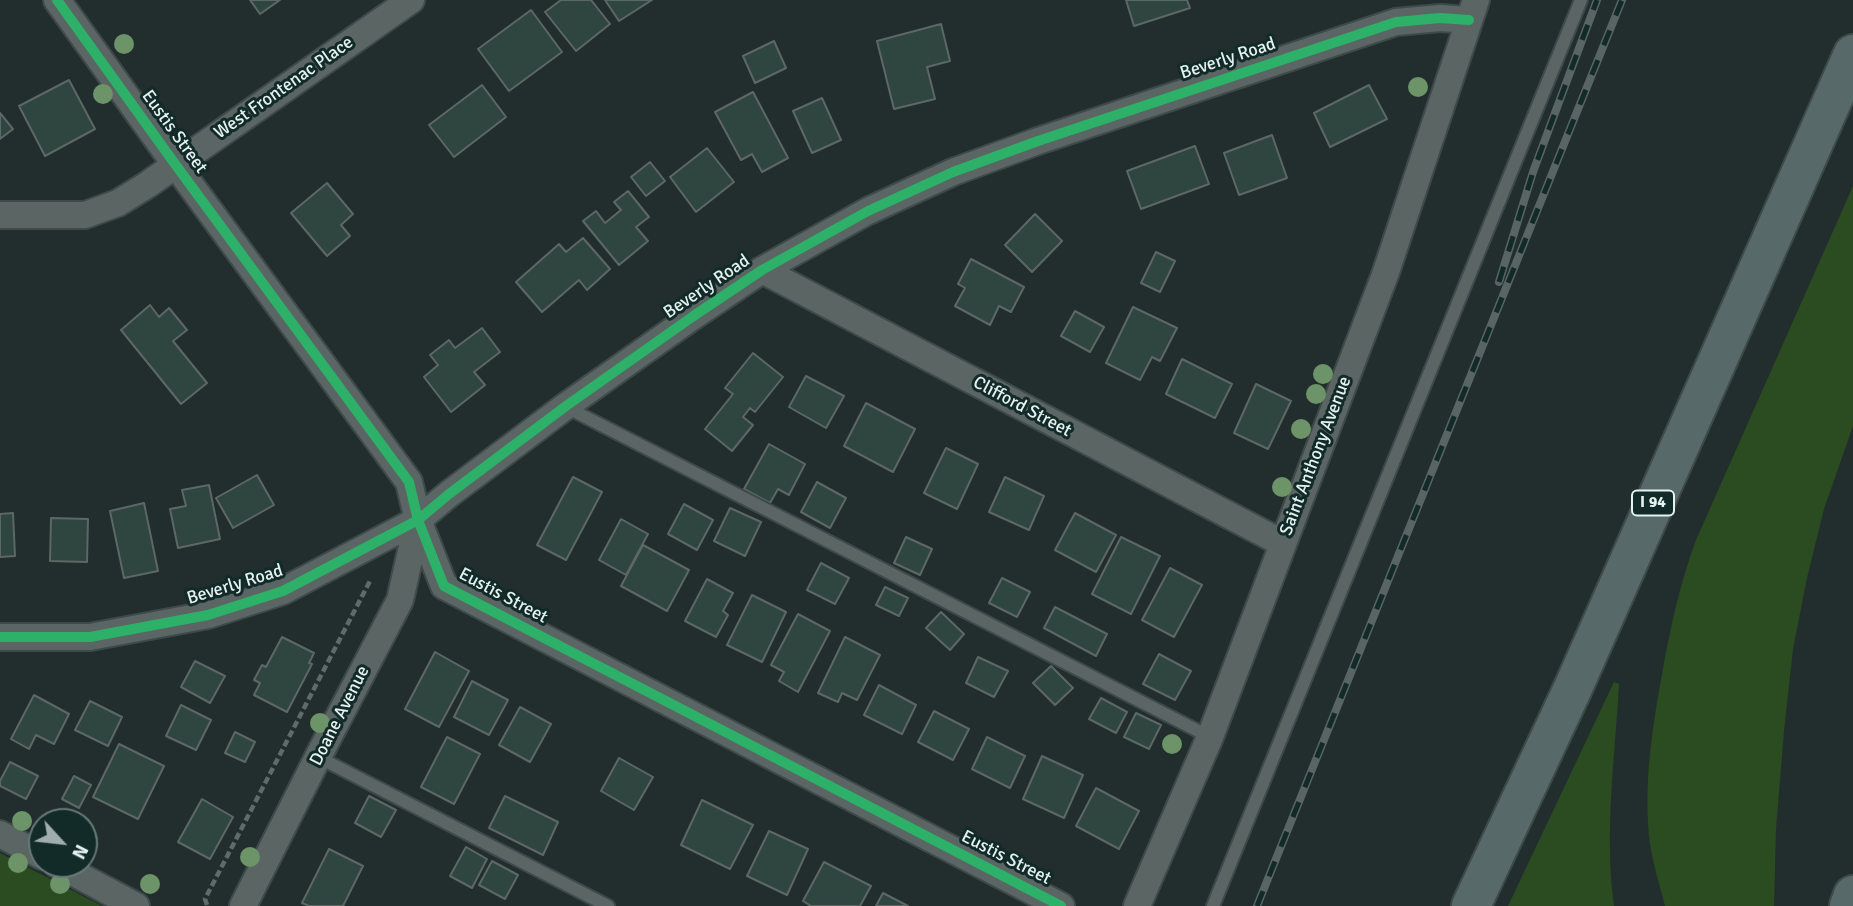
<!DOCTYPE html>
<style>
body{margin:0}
#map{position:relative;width:1853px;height:906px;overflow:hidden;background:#222e2e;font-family:Signika,sans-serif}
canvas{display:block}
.north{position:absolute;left:28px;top:808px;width:70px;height:70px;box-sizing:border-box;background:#122a28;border:2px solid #667a78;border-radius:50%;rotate:117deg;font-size:19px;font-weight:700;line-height:28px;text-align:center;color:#e4f2f1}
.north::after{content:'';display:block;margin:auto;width:24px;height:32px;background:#a0adad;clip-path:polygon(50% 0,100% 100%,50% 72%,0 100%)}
</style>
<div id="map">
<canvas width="1853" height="906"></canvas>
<div class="north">N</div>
</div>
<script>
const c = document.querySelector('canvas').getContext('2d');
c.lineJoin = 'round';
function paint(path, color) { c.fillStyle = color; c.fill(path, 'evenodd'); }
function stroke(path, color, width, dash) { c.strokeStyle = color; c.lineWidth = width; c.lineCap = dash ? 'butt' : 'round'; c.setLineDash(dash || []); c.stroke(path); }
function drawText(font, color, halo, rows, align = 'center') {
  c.font = font + ' Signika,sans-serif'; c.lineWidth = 6; c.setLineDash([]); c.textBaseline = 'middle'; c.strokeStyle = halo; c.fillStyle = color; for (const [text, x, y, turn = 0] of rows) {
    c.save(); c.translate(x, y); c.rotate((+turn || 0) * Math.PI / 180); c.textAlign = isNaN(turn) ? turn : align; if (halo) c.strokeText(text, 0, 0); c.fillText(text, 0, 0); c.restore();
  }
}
paint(new Path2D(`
 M 1853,186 L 1853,426 L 1824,509 L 1807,578 L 1793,649 L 1784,731 L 1776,829 L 1774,906 L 1665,906 C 1660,886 1653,864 1650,844 C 1643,786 1652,730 1662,674 C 1670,629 1680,583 1696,540 Z
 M 1614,682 L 1619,684 C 1615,757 1604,832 1614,906 L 1508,906 Z
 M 0,853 L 102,906 L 0,906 Z`), '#2b4b21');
const building = new Path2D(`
 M 250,0 L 280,0 L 260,14 Z
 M 561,0 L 591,0 L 610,24 L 576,51 L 545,12 Z
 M 605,0 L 652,0 L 619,21 Z
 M 1126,0 L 1187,0 L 1190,8 L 1134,26 Z
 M 531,10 L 562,52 L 509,91 L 478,49 Z
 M 941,24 L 950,61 L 927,67 L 935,99 L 894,109 L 877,41 Z
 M 774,41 L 786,68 L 755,83 L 743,56 Z
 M 69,80 L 95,129 L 45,156 L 19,106 Z
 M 482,85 L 506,117 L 454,157 L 429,125 Z
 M 1369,85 L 1387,119 L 1330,147 L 1314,113 Z
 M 753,92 L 788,158 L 762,172 L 752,154 L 741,160 L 715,112 Z
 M 822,98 L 841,140 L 812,153 L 793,111 Z
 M 0,113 L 13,129 L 0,139 Z
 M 1272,135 L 1287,178 L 1239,195 L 1224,153 Z
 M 1195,146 L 1209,184 L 1141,209 L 1127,171 Z
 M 707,148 L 734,182 L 696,212 L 670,177 Z
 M 650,162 L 665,181 L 646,196 L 631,177 Z
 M 327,183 L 353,214 L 341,225 L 350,236 L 327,256 L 291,213 Z
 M 628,191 L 649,217 L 636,227 L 648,241 L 619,265 L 583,221 L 596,211 L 605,223 L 621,210 L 614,202 Z
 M 1035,214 L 1062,241 L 1032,272 L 1005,245 Z
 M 583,238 L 610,269 L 587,290 L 579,280 L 542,312 L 516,282 L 559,244 L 566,252 Z
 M 1156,252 L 1175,261 L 1160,292 L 1141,283 Z
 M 971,259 L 1024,287 L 1011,312 L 999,306 L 990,325 L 955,306 L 965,288 L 958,284 Z
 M 150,305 L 159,317 L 169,308 L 187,330 L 173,341 L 207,383 L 181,404 L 121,330 Z
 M 1133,307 L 1177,328 L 1160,361 L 1152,357 L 1140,380 L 1106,363 Z
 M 1075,311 L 1104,327 L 1090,352 L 1061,336 Z
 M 482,328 L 500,352 L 474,372 L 485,385 L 451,412 L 424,377 L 438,365 L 430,355 L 449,340 L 455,348 Z
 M 753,353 L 783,377 L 755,412 L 750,408 L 743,417 L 753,425 L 732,451 L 705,429 L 733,394 L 725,388 Z
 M 1182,359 L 1232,384 L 1215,418 L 1166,394 Z
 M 806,376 L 844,396 L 826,428 L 789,407 Z
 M 1256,384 L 1291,401 L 1268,449 L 1234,433 Z
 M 866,403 L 915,429 L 893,472 L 844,446 Z
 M 769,444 L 805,464 L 789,495 L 778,489 L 770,503 L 744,489 Z
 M 946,448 L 978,464 L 957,509 L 924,493 Z
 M 257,475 L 274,505 L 233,528 L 216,498 Z
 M 573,477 L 602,492 L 566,560 L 537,545 Z
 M 1005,477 L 1044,496 L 1029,530 L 989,512 Z
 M 817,482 L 846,498 L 830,528 L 801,512 Z
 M 209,485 L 220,539 L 178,548 L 170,509 L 186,506 L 182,490 Z
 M 144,503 L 158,571 L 124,578 L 110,511 Z
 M 684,504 L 713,520 L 697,550 L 668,534 Z
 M 730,508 L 761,522 L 745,556 L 714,541 Z
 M 13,513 L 15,556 L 0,557 L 0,514 Z
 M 1075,513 L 1116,535 L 1096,572 L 1055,550 Z
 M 51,518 L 88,519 L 87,562 L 50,561 Z
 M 621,519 L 648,534 L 626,575 L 599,560 Z
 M 906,537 L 932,549 L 920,575 L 894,563 Z
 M 1121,537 L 1160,556 L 1131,614 L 1092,594 Z
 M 643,545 L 689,570 L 667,611 L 621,586 Z
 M 821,563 L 849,578 L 835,604 L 807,590 Z
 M 1170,568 L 1202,585 L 1174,637 L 1142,620 Z
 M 1002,578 L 1030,592 L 1017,617 L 989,603 Z
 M 707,579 L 733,593 L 723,611 L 728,615 L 716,637 L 685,621 Z
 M 885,587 L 908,598 L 899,616 L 876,605 Z
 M 752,595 L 786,612 L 762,662 L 727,645 Z
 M 1055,607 L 1107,634 L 1096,656 L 1044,628 Z
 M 941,612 L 964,634 L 950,650 L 926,628 Z
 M 798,614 L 830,631 L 798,692 L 779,681 L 784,672 L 771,665 Z
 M 282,637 L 314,653 L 309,663 L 312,664 L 287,712 L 254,695 L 260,683 L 254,680 L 262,665 L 266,667 Z
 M 845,637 L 880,655 L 857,700 L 842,693 L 838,702 L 818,693 Z
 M 435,652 L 469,671 L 439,727 L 405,709 Z
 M 1159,654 L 1191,671 L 1175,700 L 1143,684 Z
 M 978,657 L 1008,671 L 994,697 L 966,683 Z
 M 195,661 L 225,676 L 210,703 L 181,687 Z
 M 1051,666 L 1073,688 L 1055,705 L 1033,683 Z
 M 472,681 L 508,700 L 489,735 L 454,717 Z
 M 879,685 L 916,705 L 902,734 L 864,715 Z
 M 34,695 L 69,714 L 54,744 L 36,735 L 29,749 L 11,739 Z
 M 1101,698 L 1127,712 L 1116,733 L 1089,719 Z
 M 90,701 L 122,717 L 108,746 L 75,730 Z
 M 181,705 L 211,720 L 196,750 L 166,736 Z
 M 520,707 L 551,724 L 530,762 L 499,745 Z
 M 934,711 L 969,729 L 953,760 L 918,742 Z
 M 1136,713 L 1161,725 L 1149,749 L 1124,737 Z
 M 235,732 L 255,742 L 245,762 L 225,753 Z
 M 447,737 L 480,754 L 454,804 L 421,787 Z
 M 987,737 L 1025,756 L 1010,788 L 972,769 Z
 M 119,744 L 164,766 L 138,819 L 93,797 Z
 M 1042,756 L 1083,775 L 1064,818 L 1023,799 Z
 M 619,758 L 653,777 L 634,810 L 601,791 Z
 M 10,762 L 38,776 L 26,799 L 0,786 L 0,781 Z
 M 74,776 L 91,785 L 79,808 L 62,799 Z
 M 1096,788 L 1139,811 L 1119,849 L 1076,826 Z
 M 369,796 L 396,810 L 381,837 L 355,823 Z
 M 505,796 L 558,822 L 543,855 L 489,828 Z
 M 202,799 L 233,817 L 210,859 L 178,842 Z
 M 702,800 L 753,825 L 730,869 L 681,845 Z
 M 769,831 L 808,849 L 787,895 L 747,876 Z
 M 466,847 L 487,859 L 472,888 L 450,876 Z
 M 329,849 L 363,866 L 343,906 L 309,906 L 302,903 Z
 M 492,861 L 518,875 L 505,899 L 479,885 Z
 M 824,862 L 871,886 L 860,906 L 811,906 L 803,901 Z
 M 883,893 L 908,906 L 876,906 Z`);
paint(building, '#2f453f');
stroke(building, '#5d6764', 2);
const service = new Path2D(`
 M 566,407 L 1210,737
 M 318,757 L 608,906
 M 1213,906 L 1581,0`);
const minor = new Path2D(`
 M 57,0 L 175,164 L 409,482 L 418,520 L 444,586 L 1061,906
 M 0,215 L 85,215 L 118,203 L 147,185 L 411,0
 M 762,270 L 1282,543
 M 0,637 L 90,637 L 208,615 L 283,591 L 418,520 L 449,494 L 566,406 L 692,317 L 762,270 L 868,211 L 953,172 L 1038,141 L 1396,22 L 1440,18 L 1469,20
 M 0,834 L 42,856
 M 57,864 L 136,906
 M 243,906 L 318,757 L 400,600 L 418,520
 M 1137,906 L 1210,737 L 1386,272 L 1476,0`);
const motorway = new Path2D(`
 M 1471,906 L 1573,688 L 1853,54
 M 1849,906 L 1853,895`);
stroke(service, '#3e4a49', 16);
stroke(minor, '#3e4a49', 30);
stroke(motorway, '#3e4a49', 42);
stroke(new Path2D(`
 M 207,905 L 205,899 L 371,579`), '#5f6a69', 4.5, [7, 3.5]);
stroke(service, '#5a6564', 12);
stroke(minor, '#5a6564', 26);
stroke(motorway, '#58696a', 38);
const rail = new Path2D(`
 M 1499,282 L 1533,172 L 1597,0
 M 1257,906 L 1622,0`);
stroke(rail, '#596464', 8);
stroke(rail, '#122a28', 5, [16]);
stroke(new Path2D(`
 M 57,0 L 175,164 L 409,482 L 418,520 L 444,586 L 1061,906
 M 0,637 L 90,637 L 208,615 L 283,591 L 418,520 L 449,494 L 566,406 L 692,317 L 762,270 L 868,211 L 953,172 L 1038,141 L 1396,22 L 1440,18 L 1469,20`), '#2db169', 10);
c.fillStyle = '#6d9368';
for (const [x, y] of [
 [124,44],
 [1418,87],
 [103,94],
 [1323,374],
 [1316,394],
 [1301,429],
 [1282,487],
 [320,723],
 [1172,744],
 [22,821],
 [250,857],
 [18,863],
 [60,884],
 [150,884]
]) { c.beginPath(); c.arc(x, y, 10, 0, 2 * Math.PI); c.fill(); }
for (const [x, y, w] of [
 [1653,503,42]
]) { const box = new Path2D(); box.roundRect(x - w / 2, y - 12.5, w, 25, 5); c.fillStyle = '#122a28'; c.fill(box); stroke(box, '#e4f2f1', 2); }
drawText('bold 16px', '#e4f2f1', null, [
 ["I 94",1653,503]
]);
drawText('18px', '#e4f2f1', '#122a28', [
 ["Beverly Road",1228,59,-18],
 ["West Frontenac Place",284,88,-35],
 ["Eustis Street",174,132,54],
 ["Beverly Road",707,287,-34],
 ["Clifford Street",1022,407,28],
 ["Saint Anthony Avenue",1316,456,-69],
 ["Beverly Road",235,585,-17],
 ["Eustis Street",503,596,28],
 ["Doane Avenue",340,716,-63],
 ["Eustis Street",1006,858,27]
]);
</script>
